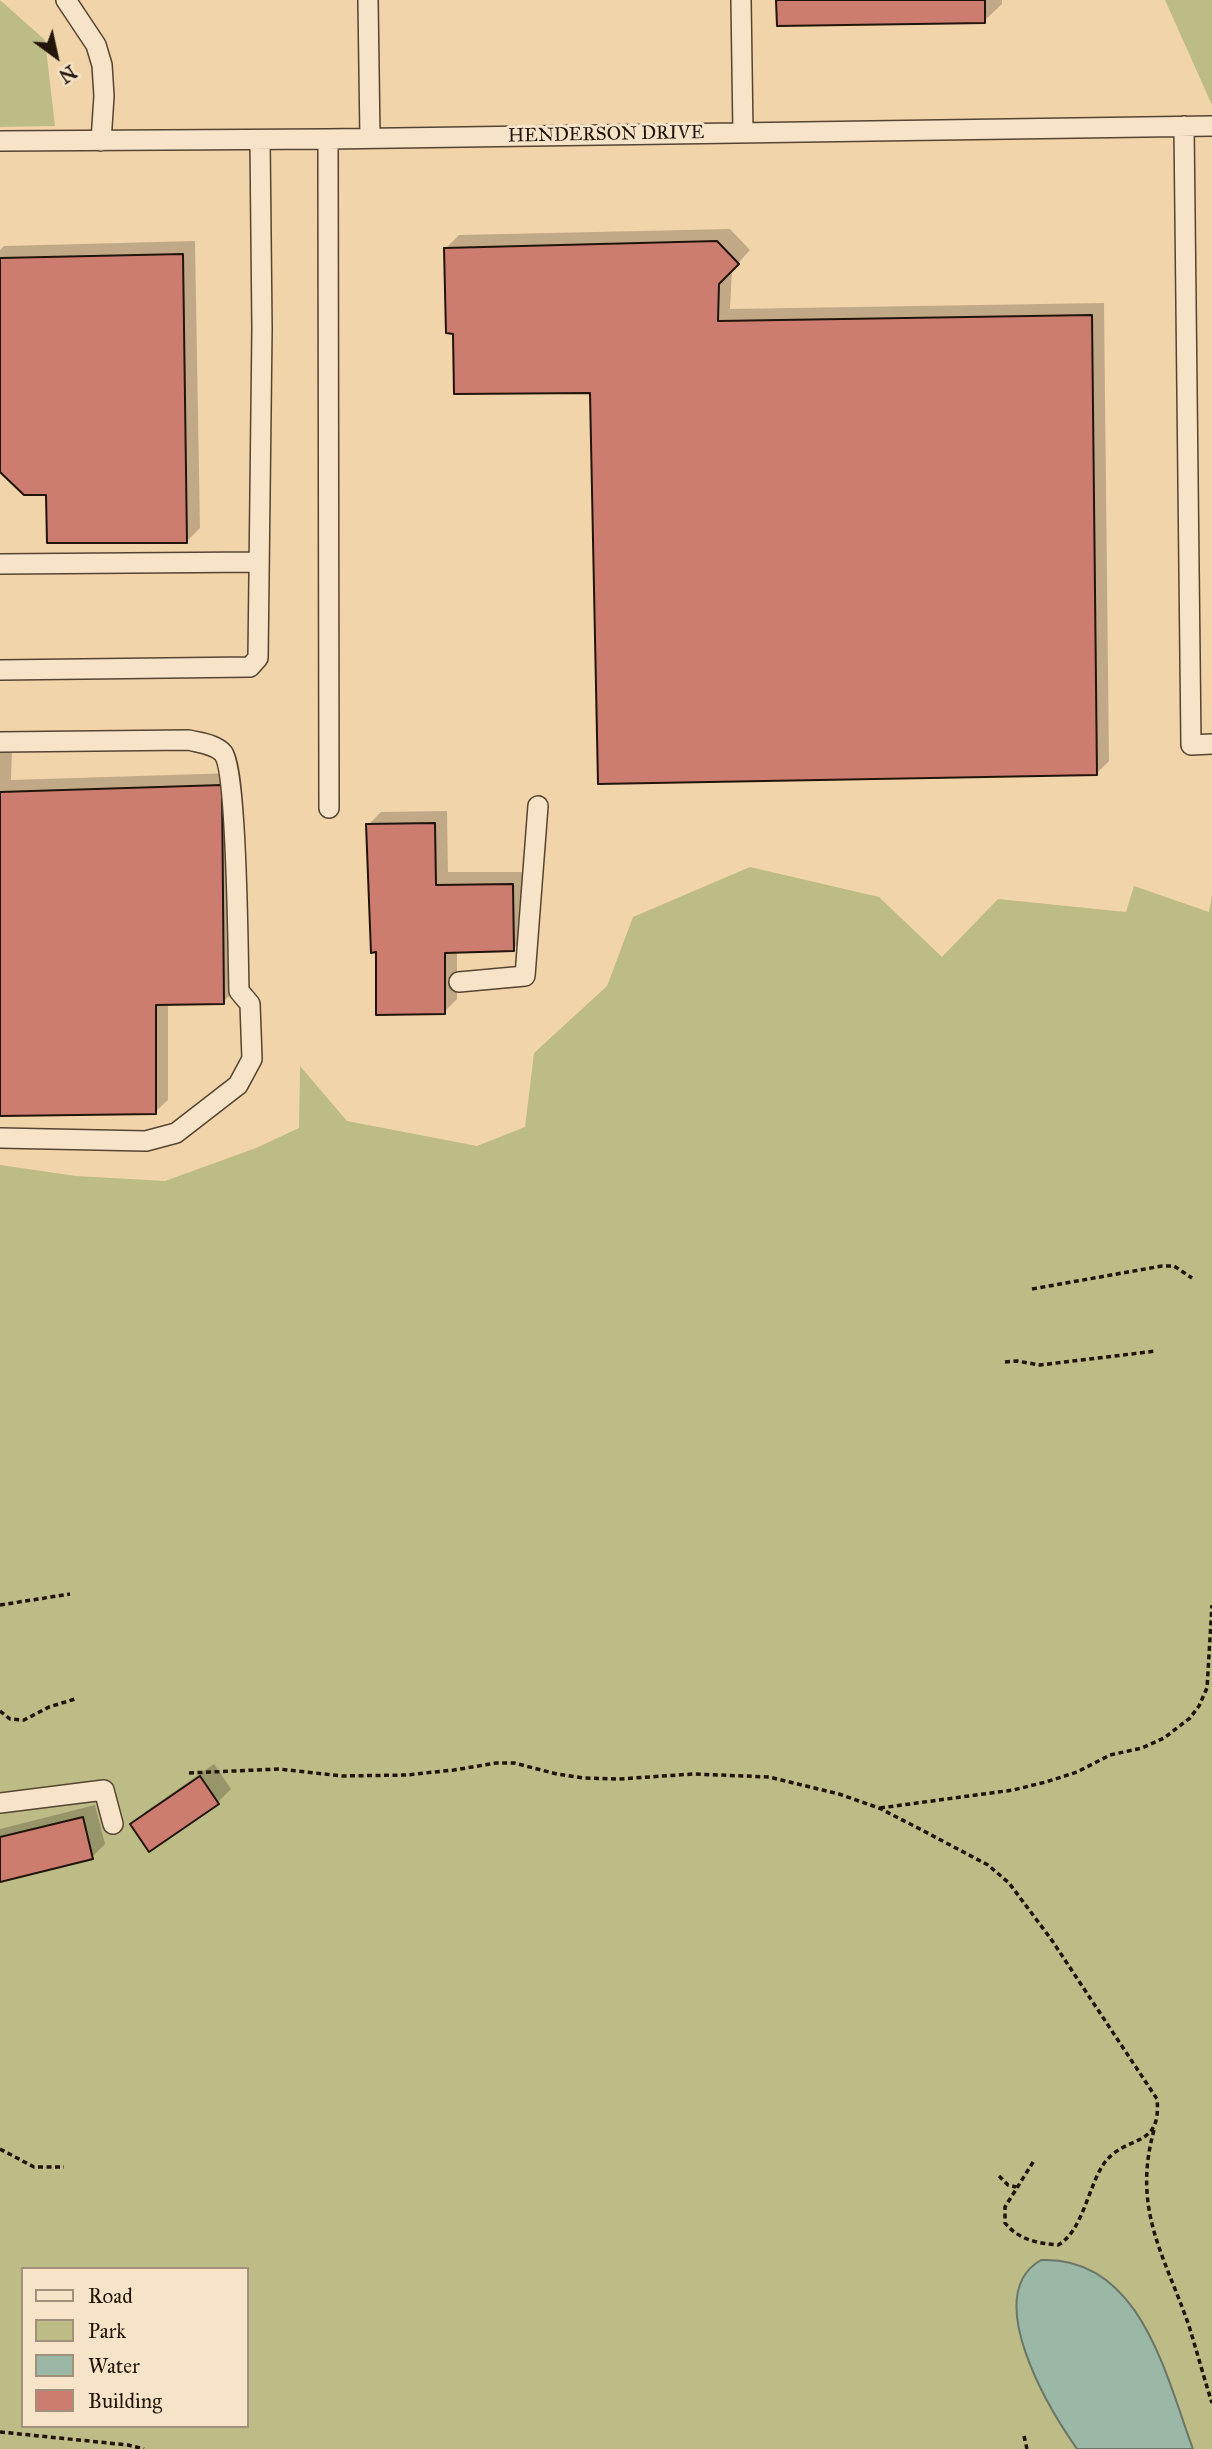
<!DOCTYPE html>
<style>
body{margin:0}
#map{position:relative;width:1212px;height:2449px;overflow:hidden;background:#f2d4aa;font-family:"IM FELL Great Primer",serif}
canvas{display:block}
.legend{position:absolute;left:21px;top:2267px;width:228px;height:161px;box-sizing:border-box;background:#f7e3c8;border:2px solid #a1907c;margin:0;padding:9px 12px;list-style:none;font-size:21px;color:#211409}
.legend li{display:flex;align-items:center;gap:14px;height:35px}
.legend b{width:35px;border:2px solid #a1907c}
.north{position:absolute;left:21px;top:21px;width:70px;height:70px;-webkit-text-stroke:5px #f7e3c8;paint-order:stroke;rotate:147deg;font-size:19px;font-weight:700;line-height:28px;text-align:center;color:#211409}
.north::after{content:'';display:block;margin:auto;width:24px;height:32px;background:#211409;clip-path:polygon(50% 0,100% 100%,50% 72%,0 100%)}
</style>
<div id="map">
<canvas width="1212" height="2449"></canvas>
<ul class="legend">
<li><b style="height:9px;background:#f7e3c8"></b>Road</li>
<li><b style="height:19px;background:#bdbc86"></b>Park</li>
<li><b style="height:19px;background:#9bb8a6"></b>Water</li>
<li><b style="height:19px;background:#cd7d6f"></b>Building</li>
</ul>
<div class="north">N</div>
</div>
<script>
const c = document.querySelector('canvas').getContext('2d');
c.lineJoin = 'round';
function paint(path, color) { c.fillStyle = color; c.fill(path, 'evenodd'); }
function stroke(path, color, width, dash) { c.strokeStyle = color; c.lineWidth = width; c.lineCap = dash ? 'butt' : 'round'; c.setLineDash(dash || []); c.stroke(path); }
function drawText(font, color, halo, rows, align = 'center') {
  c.font = font + ' "IM FELL Great Primer",serif'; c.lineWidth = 6; c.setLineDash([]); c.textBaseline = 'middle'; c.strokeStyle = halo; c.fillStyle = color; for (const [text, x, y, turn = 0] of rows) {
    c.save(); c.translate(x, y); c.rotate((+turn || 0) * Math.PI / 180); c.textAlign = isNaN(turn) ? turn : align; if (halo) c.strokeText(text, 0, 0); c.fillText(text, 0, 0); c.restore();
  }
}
paint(new Path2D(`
 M 0,0 L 45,40 L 55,126 L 0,127 Z
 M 1165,0 L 1212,0 L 1212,105 Z
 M 750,867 L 879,897 L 942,957 L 998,899 L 1126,912 L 1134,886 L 1209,912 L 1212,895 L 1212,2449 L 0,2449 L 0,1165 L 76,1176 L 165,1181 L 256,1148 L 299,1128 L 300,1066 L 347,1121 L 477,1146 L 525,1127 L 534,1053 L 607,986 L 633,917 ZM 23,2269 L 247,2269 L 247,2426 L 23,2426 Z`), '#bdbc86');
const water = new Path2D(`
 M 1041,2260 C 1141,2256 1166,2377 1193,2449 L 1077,2449 C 1049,2409 980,2295 1041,2260 Z`);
paint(water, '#9bb8a6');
stroke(water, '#6a7667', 2);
paint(new Path2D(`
 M 778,0 L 1002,0 L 1002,4 L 984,21 Z
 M 730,229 L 750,250 L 732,270 L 730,309 L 1104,303 L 1109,761 L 1096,774 L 592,391 L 455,333 L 446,248 L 459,235 Z
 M 195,241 L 200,528 L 187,541 L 47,493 L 0,469 L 0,250 L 4,246 Z
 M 0,750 L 12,750 L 11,780 L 234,773 L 236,989 L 223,1002 L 168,1003 L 168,1100 L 155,1112 L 0,1114 Z
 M 447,811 L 448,872 L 525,872 L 526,936 L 513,949 L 457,951 L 457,999 L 444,1012 L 378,951 L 368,825 L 381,812 Z
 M 214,1764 L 231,1789 L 218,1802 L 150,1850 L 132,1825 L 145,1812 Z
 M 95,1805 L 105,1844 L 92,1857 L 0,1880 L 0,1829 Z`), '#0003');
const building = new Path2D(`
 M 776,0 L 985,0 L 985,23 L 777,26 Z
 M 717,241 L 739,264 L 719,284 L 718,321 L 1092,315 L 1097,775 L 598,784 L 590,393 L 454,394 L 453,334 L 446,333 L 444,248 Z
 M 183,254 L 187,543 L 47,543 L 46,495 L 24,495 L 0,472 L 0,258 Z
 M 222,785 L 224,1004 L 156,1005 L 156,1114 L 0,1116 L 0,792 Z
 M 435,823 L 436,885 L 513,884 L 514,951 L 445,953 L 445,1014 L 376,1015 L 376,952 L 371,953 L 366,824 Z
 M 200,1776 L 219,1804 L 149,1852 L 130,1824 Z
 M 83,1817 L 93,1859 L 0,1882 L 0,1837 Z`);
paint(building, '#cd7d6f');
stroke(building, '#211409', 2);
const minor = new Path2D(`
 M 66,0 L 96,45 L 102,65 L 104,96 L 101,141
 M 368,0 L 370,138
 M 741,0 L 743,133
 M 1184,126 L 1191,745 L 1212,744
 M 328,139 L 329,808
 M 0,141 L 328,139 L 1212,126
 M 0,564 L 259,562
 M 0,670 L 250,667 L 258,658 L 262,329 L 260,140
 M 0,742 L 189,740 C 200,743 215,744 223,753 C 237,770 238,957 239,991 L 250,1004 L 252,1059 L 238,1085 L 176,1133 L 146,1141 L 0,1138
 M 459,982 L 525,976 L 538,806
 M 0,1803 L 104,1790 L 113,1824`);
stroke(minor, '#554431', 22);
stroke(new Path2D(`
 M 1032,1289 L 1162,1266 L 1174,1266 L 1192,1278
 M 1005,1362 L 1017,1361 L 1040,1365 L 1156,1351
 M 0,1605 L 70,1594
 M 0,1711 L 10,1719 L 24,1720 L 49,1707 L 75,1699
 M 189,1773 L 279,1769 L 342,1776 L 406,1775 L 454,1770 L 496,1763 L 514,1763 L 557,1774 L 584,1778 L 619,1779 L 693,1774 L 769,1777 L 839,1794 L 879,1808 L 918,1828 L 988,1865 L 1009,1883 L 1051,1939 L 1157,2099 C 1162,2151 1124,2133 1103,2165 C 1088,2188 1082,2232 1058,2245 C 1037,2243 1019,2240 1005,2223 L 1005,2207 L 1035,2159
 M 880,1808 L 1013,1790 L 1046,1782 L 1077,1772 L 1110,1755 L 1142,1748 L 1164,1738 L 1190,1718 L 1199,1706 L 1207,1688 L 1212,1605
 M 1154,2130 C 1132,2210 1164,2254 1189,2326 C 1197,2352 1204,2378 1212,2403
 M 0,2149 L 34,2167 L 64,2167
 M 999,2176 L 1008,2185 L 1016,2187
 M 0,2432 L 128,2445 L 144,2449
 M 1024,2436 L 1027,2449`), '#211409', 3.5, [5, 3.5]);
stroke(minor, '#f7e3c8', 19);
drawText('19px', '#211409', '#f7e3c8', [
 ["HENDERSON DRIVE",606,135,-1]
]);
</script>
